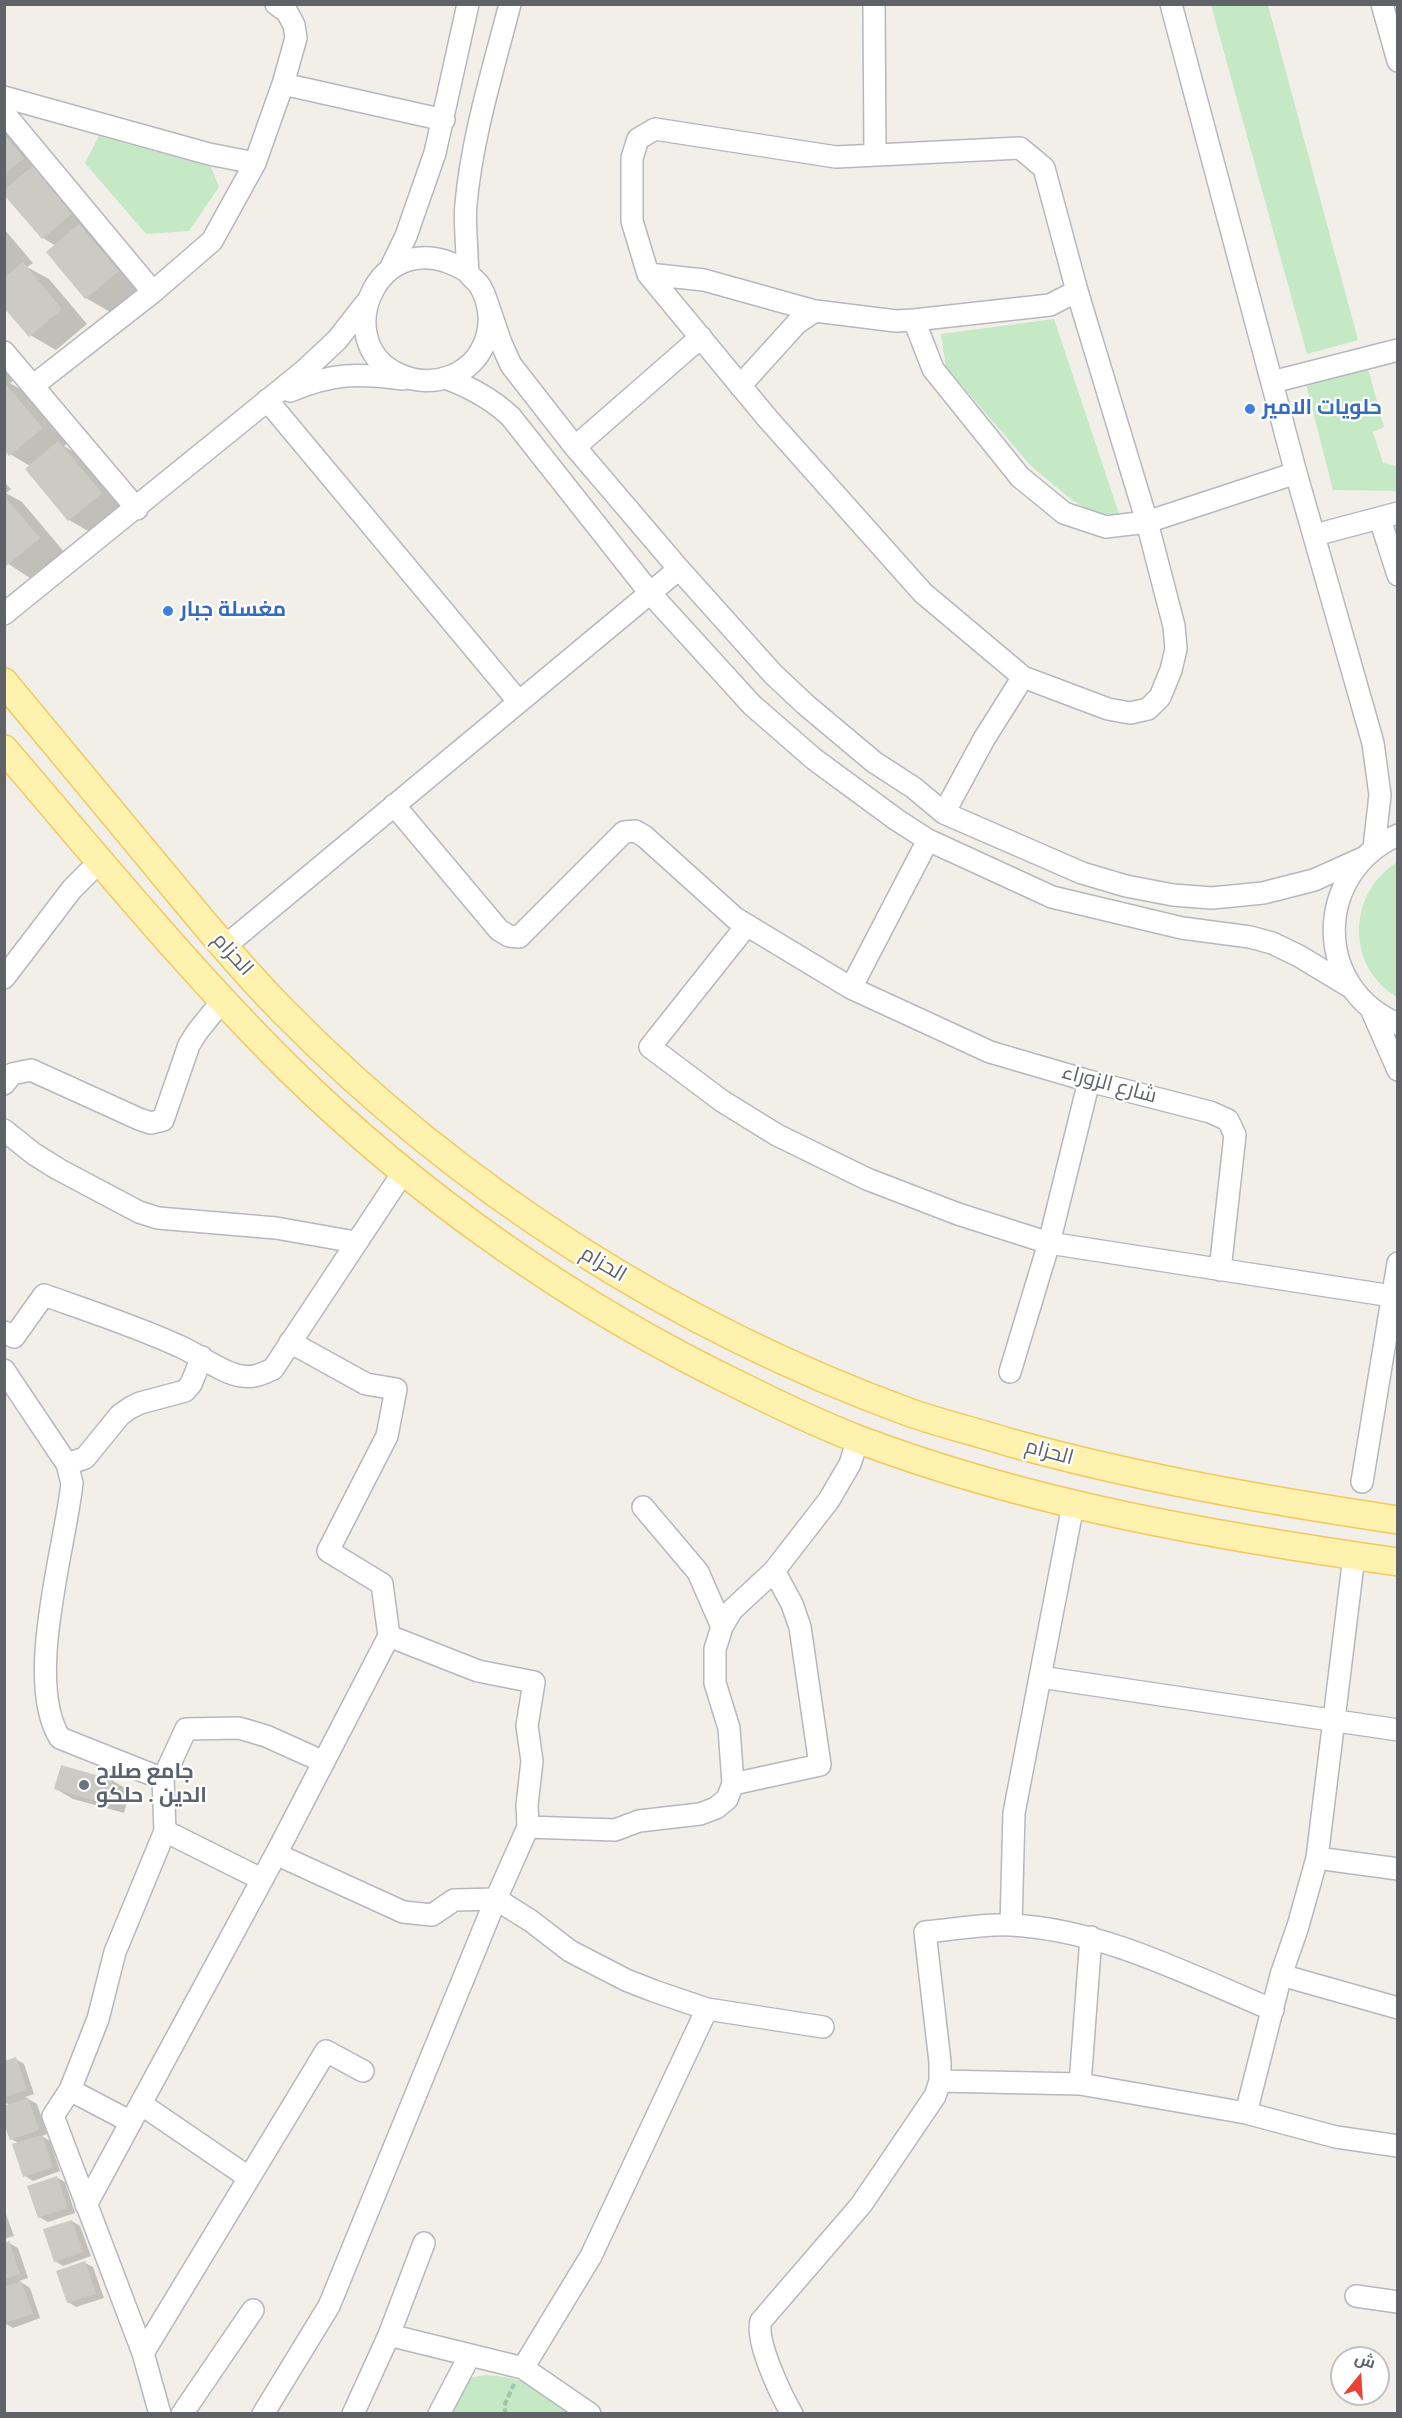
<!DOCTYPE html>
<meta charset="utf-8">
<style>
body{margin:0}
#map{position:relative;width:1402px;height:2418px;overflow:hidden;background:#f1efe8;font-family:"Roboto Condensed",Cairo,sans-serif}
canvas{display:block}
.frame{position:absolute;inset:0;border:6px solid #5f6368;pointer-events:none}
.north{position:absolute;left:1330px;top:2346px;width:60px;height:60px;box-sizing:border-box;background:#fff;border:2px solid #bfc1c3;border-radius:50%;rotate:18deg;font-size:16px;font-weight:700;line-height:24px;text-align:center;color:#5f6368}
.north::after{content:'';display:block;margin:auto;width:21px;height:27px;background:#ea4335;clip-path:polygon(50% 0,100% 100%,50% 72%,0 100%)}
</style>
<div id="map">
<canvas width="1402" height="2418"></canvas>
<div class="frame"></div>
<div class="north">ش</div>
</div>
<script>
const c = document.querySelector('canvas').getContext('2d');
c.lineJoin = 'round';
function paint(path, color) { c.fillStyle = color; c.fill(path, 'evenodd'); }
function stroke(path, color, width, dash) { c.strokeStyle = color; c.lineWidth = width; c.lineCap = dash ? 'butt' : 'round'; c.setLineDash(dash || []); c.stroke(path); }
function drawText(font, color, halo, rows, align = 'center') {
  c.font = font + ' "Roboto Condensed",Cairo,sans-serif'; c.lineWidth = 4.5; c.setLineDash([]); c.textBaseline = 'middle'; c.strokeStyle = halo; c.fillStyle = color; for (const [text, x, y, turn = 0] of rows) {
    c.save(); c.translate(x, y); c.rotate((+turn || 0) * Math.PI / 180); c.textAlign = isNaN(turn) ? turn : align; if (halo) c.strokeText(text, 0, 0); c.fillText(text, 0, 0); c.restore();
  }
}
paint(new Path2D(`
 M 1211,5 L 1268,5 L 1358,340 L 1307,354 Z
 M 99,136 L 211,167 L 219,187 L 189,231 L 146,234 L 85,163 Z
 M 1054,319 L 1119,514 L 1096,514 L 1072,500 L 1032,467 L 946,367 L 941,334 Z
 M 1367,365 L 1384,427 L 1373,432 L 1383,463 L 1397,466 L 1397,491 L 1333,490 L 1305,380 Z
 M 1397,862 L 1397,997 C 1345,966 1348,893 1397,862 Z
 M 486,2375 C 526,2378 545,2389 576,2414 L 447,2414 L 468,2378 Z`), '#c5e8c5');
paint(new Path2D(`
 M 4,125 L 143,286 L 112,313 L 86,298 L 56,246 L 43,238 L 4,193 Z
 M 4,229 L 33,263 L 27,267 L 49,279 L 87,324 L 56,350 L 30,335 L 4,306 Z
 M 4,365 L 16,378 L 10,383 L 25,392 L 68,443 L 64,446 L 84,458 L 127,509 L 95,535 L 69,520 L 27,469 L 30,466 L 10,454 L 4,448 Z
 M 4,482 L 11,489 L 6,493 L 22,502 L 65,553 L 33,580 L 4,561 Z
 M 62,1767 L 113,1781 L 130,1791 L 124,1813 L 73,1799 L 56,1789 Z
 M 16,2059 L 24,2064 L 34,2094 L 25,2097 L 37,2104 L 47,2134 L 42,2136 L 50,2141 L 60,2171 L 33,2181 L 25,2176 L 20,2144 L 11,2139 L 10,2105 L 4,2102 L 4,2063 Z
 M 56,2177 L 65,2182 L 75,2213 L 48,2222 L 39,2217 Z
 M 4,2209 L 14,2236 L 4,2239 Z
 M 72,2221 L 80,2226 L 91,2256 L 63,2266 L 55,2261 Z
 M 9,2243 L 18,2248 L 28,2278 L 19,2281 L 30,2288 L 40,2318 L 13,2328 L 4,2323 L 4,2245 Z
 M 85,2263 L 93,2267 L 104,2298 L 76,2307 L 68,2302 Z`), '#0003');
paint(new Path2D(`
 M 4,135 L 24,158 L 4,175 Z
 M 35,164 L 75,211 L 42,239 L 4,195 L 4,190 Z
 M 79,224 L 119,271 L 85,299 L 46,252 Z
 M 23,262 L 62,309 L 29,337 L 4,308 L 4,278 Z
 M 4,382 L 43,428 L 9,456 L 4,450 Z
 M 58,441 L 102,493 L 68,521 L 25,469 Z
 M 4,496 L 40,538 L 6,566 L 4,564 Z
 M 61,1765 L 113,1780 L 106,1804 L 54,1789 Z
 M 16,2057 L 27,2090 L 4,2097 L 4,2061 Z
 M 28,2098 L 39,2130 L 10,2140 L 4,2124 L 4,2106 Z
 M 42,2135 L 53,2167 L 23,2177 L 12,2144 Z
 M 57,2176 L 68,2208 L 38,2218 L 27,2186 Z
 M 72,2220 L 83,2252 L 54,2262 L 43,2229 Z
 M 9,2241 L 20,2274 L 4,2279 L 4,2243 Z
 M 85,2261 L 96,2294 L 67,2303 L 56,2271 Z
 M 21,2281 L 33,2314 L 4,2323 L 4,2287 Z`), '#cccac5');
const minor = new Path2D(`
 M 874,4 L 875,155
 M 1171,4 L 1296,473 L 1373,743 L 1380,795 L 1374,848
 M 1382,4 L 1398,61
 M 283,84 L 444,120
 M 4,97 L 209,154 L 255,163
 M 4,113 L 153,292
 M 390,269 L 406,236 L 435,153 L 468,4
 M 468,272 C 380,216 327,341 398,374 C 432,390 474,376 486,339 C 492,322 489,301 480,286 C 477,281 470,277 468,272 C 467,269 468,262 467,259 C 467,241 464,222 466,204 C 472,137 493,70 510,4
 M 648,274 L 704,280 L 815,311
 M 486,299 L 501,343 L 511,365 L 575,447 L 679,569 L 773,674 L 806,705 L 874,762 L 914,788 L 944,813 L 1082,873 L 1126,886 L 1173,895 L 1212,898 L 1263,893 L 1314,880 L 1363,858
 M 914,320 L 933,369 L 1020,477 L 1064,513 L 1106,527 L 1147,522 L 1296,473
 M 4,352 L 137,509
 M 448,379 C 472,388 492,399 511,417 L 650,593 L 752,705 L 814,759 L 897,820 L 928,840 L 1052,897 L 1182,928 L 1250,937 L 1272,943 L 1299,956 L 1352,988
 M 1272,382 L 1398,350
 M 34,385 L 153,292 L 212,241 L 255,163 L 283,84 L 296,38 L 294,25 L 287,12 L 276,4
 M 740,386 L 797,323 L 815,311 L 896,321 L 914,320 L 1050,305 L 1077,291 L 1044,168 L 1020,148 L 836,157 L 655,129 L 638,139 L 632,158 L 632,221 L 648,274 L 768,419 L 923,593 L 1023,677 L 1108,709 L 1130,713 L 1148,709 L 1160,697 L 1171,670 L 1176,649 L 1174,626 L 1147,522 L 1077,291
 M 290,391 C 333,373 357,373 403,379
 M 267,400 L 519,702
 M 575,447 L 701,337
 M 1380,519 L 1398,575
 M 1315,535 L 1398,513
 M 4,614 L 305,370 L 337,340 L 366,303
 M 394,805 L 499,930 L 509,936 L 519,937 L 624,832 L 635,831 L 644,836 L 735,918 L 851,988 L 990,1052 L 1089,1081 L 1210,1112 L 1228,1120 L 1235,1135 L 1220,1270
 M 944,813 L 984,739 L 1023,677
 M 1398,835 C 1314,872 1312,988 1398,1024
 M 747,925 L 650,1047 L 722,1101 L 777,1135 L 867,1179 L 958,1214 L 1049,1243 L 1392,1296
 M 224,947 L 679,569
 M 4,978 L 72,889 L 100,861
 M 851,988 L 928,840
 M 1371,1009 L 1398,1070
 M 4,1084 L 12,1074 L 31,1070 L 139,1119 L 151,1123 L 163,1120 L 189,1045 L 197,1032 L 222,1001
 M 4,1130 L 34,1154 L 58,1169 L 139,1212 L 158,1218 L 276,1228 L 355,1242
 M 4,1332 L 14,1337 L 44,1295 C 89,1311 135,1326 179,1346 C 198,1354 223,1374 242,1376 C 254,1378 262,1374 273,1369 L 404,1171
 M 4,1370 L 67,1464 L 72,1483 C 65,1549 24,1681 60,1738 L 163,1779 L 165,1831 L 261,1879
 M 1010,1372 L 1049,1243 L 1089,1081
 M 67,1464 L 85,1458 L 120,1415 L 130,1408 L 140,1403 L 185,1391 L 191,1384 L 202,1357
 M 1362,1482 L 1398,1263
 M 643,1507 L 698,1572 L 722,1627
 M 389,1636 L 478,1671 L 534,1682 L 527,1726 L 532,1761 L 527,1805 L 528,1827
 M 1040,1677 L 1398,1730
 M 163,1779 L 186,1729 L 239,1728 L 266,1736 L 324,1762
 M 733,1784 L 820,1765 L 800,1627 L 792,1604 L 774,1571
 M 276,1854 L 403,1912 L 432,1915 L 454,1900 L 496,1899 L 531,1921 L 570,1951 L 626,1980 L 654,1991 L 707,2009 L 823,2027
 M 1317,1858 L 1398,1869
 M 1011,1925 L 1014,1813 L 1073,1505
 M 1281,1975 L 1398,2008
 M 940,2081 L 1080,2084 L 1246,2113 L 1336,2137 L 1398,2146
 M 1080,2084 L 1091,1937
 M 70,2090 L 131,2122
 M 141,2104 L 248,2177
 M 1246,2113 L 1281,1975 L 1298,1926 L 1317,1858 L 1354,1556
 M 86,2205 L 276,1854 L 389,1636 L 382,1584 L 328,1551 L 387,1436 L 396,1389 L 366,1384 L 290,1342
 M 1356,2296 L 1398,2302
 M 389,2335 L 523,2368 L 590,2414
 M 143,2353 L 326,2051 L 363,2071
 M 523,2368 L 591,2256 L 707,2009
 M 160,2414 L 143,2353 L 53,2116 L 70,2090 L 98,2019 L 115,1952 L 165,1831
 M 182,2414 L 253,2310
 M 263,2414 L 329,2306 L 496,1899 L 528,1827 L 615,1830 L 639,1821 L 700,1814 L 716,1808 L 727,1799 L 733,1784 L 729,1728 L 715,1683 L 715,1649 L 722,1627 L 732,1610 L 774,1571 L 829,1500 L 850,1464 L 858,1439
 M 353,2414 L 389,2335 L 424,2243
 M 439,2414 L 470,2355
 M 792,2414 C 781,2395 755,2341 761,2321 L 861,2205 L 935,2096 L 940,2081 L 940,2062 L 925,1932 C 953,1930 984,1923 1012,1925 C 1104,1930 1189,1975 1273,2010`);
const major = new Path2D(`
 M 4,682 C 53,741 101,799 150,858 C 193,910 236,963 283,1011 C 459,1190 675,1327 911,1413 C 943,1424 976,1432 1008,1442 C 1138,1478 1265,1500 1398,1520
 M 4,749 C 97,857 187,968 288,1068 C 420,1198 578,1308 745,1388 C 783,1407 821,1425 860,1440 C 1033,1505 1215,1536 1398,1562`);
stroke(minor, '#b5b8bc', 24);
stroke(major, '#f2c960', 30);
stroke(new Path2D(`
 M 506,2414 L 504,2406 L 514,2384`), '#9cc7a9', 4, [6, 3]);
stroke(minor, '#fff', 21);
stroke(major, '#fff2af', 27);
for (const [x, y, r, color] of [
 [1250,409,6,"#3f7fe0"],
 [168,611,6,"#3f7fe0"],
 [84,1785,6,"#6b7280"]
]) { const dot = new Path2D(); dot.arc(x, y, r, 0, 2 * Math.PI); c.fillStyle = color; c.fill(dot); stroke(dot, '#fff', 2); }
drawText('bold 21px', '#366cbe', '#fff', [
 ["حلويات الامير",1262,409],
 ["مغسلة جبار",180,611]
], 'left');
drawText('21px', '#5f6368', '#fff', [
 ["الحزام",232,955,48],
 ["شارع الزوراء",1109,1085,15],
 ["الحزام",603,1265,31],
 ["الحزام",1049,1453,15]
]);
drawText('bold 21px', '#5b616d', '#fff', [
 ["جامع صلاح",96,1773],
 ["الدين . حلكو",96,1797]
], 'left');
</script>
